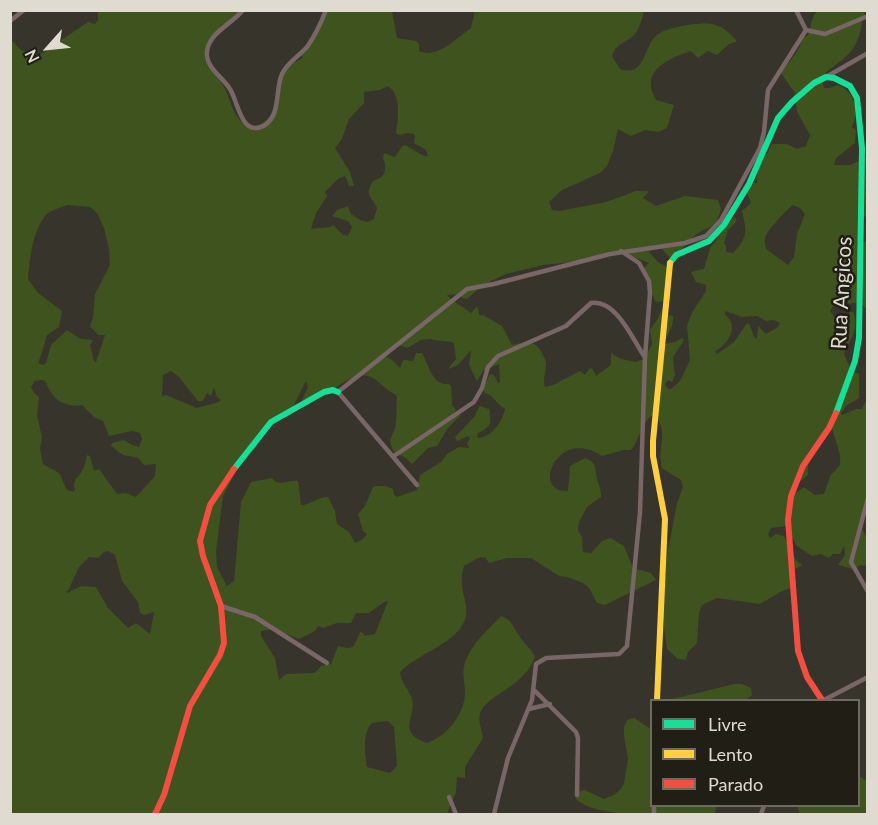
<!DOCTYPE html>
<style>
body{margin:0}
#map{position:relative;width:878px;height:825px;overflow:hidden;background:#37342b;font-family:Lato,sans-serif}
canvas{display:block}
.frame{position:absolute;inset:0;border:12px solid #dfdbd0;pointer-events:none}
.legend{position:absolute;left:650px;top:699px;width:210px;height:108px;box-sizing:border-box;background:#211e16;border:2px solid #6d6a60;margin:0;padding:8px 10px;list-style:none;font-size:18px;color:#dfdbd0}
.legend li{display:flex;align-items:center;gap:12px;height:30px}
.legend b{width:30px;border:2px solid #6d6a60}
.north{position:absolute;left:18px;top:18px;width:60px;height:60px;-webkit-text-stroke:4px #211e16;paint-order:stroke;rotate:243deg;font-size:16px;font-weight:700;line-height:24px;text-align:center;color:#dfdbd0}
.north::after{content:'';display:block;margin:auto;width:21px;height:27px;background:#dfdbd0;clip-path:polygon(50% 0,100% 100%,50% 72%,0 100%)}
</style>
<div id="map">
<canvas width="878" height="825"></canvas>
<div class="frame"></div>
<ul class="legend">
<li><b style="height:8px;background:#16e098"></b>Livre</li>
<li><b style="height:8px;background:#ffcf43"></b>Lento</li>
<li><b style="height:8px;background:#f24e42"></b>Parado</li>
</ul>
<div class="north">N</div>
</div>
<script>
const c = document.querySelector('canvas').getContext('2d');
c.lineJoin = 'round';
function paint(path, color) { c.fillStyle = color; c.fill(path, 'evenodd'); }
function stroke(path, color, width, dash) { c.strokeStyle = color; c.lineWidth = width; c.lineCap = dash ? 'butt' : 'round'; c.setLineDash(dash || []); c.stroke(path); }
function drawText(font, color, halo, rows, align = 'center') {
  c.font = font + ' Lato,sans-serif'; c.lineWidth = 5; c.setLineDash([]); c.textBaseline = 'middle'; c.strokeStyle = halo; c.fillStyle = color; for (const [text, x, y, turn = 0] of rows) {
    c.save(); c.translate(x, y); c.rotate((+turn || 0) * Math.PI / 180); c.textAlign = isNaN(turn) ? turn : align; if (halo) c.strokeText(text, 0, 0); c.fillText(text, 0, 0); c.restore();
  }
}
paint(new Path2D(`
 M 818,10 L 866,11 C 861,19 862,30 858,39 C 850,59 835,63 821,77 L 824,88 L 830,88 L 838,85 C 855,92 860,110 852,127 L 856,130 L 855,143 L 836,158 L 834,165 L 850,165 L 867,158 L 867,215 L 863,218 L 863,242 L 867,242 L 867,310 L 860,302 L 848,304 L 848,299 L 834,305 L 830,311 L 837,321 L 837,326 L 841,325 L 850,312 L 853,312 C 860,329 850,339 844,354 L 851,370 L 859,374 L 859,398 L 846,406 L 841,413 L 842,415 L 856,409 L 862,409 L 867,398 L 868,498 C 860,509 865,515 861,527 L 867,538 L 867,566 L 860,565 L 853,569 L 838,565 L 845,555 L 844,546 L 840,554 L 833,554 L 829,558 L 821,554 L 812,556 L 797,546 L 786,526 L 771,528 L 768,534 L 770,538 L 776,534 L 784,536 L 796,560 L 802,565 L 795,569 L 793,587 L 780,592 L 760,604 L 717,598 L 702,605 L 699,613 L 697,643 L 688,652 L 686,660 L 678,659 L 667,649 L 663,620 L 666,561 L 677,503 L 683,487 L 681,480 L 662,468 C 656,444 670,439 655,414 C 640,422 641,438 631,450 L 624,450 L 602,456 C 556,426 531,494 568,491 L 570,466 L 585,458 C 599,463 594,470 598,482 C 600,488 601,490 601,497 L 587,507 L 579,522 L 578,530 L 582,537 L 583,552 L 591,553 L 602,541 L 610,538 L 624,546 L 633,568 L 651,573 L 656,580 L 605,605 L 597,603 L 589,588 L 583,583 L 567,577 L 559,576 L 531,558 L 507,558 L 489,563 L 485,557 L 478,558 L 464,566 C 457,589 469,600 466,616 C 461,642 418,653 400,672 C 401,683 409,689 412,699 C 417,717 395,732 427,743 C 447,736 465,714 465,692 C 465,681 461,671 466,660 C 473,642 488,630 501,616 C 513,620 513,628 520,637 C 525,645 531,648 535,657 C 525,687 484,696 480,714 C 478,721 482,731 483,738 L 465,767 L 465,778 L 457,777 L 456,792 L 447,814 L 11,814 L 10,37 C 17,49 27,56 41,54 L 88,22 L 95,24 L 98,20 L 98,11 L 241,11 C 232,19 207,42 205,54 C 203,68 217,74 223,85 C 230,97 232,114 243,123 C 246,126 251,126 256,127 C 291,110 263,76 303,58 L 301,55 L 325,11 L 392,11 L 397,38 L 416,41 L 419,44 L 419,51 C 438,59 456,38 471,28 L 475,11 L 644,11 C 642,19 640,28 634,35 C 626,43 616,43 612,56 L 620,69 C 646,78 643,46 657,35 C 667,27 700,22 712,24 C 722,26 729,32 736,40 L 736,42 L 729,44 L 717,55 L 708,51 L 698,58 L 691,51 C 676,56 648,66 651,86 C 651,91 654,96 656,100 L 674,105 L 667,128 L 658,132 L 645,130 L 631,136 L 618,129 L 613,151 L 607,166 L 600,173 L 562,190 L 549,202 L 552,210 L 559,211 L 606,202 L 636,191 L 649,191 L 643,198 L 656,206 L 685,196 L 718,200 L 721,208 C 716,232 706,225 692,238 C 683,247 681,251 670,258 L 661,248 L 648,251 L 658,262 L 673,270 L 670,289 L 671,300 L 657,302 L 655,301 L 643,269 L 649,263 L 623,253 L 610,251 L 601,259 L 543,265 L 506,274 L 483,285 L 467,299 L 462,298 L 459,294 L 447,295 C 454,303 462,306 471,313 L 477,306 L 480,316 L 483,315 L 502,326 L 512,345 C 525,342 535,339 542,353 C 542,354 546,361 546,362 C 547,371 542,378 545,387 L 553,385 L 580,371 L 585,375 L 589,369 L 592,368 L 596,376 L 611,365 L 611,353 L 621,359 L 636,362 L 644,359 L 652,344 L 650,330 L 657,320 L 664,305 L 667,315 L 673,316 C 674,327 667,334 664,344 L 675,342 L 682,338 L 684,340 L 673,357 L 675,375 L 672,382 L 668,380 L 665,384 L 668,389 L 671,389 L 680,381 L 690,360 L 687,325 L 693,311 L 706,291 L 706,285 L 696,282 L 691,272 L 704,269 L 710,248 L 719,237 L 716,235 L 702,238 L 722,219 L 725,225 L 735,217 L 736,222 L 728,230 L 724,243 L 726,246 L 726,252 L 733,253 C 748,237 747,232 742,211 L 751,203 L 746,191 L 752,183 L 757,183 C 757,164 765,160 772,144 L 787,144 L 797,149 L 806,146 L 810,135 L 797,112 L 796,103 L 792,100 L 795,93 L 781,73 C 786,64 794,58 799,48 C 802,41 801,39 808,35 L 813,17 ZM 388,86 C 402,96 398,119 396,133 L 398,135 L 408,133 L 414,134 L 415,137 L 414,143 L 426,150 L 428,156 L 424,156 L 405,145 L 402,146 L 395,157 L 384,153 L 383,158 C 388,169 385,178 373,181 C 364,196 371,195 377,208 L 374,219 L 368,222 L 360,220 L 351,214 L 348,206 L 337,210 L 332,216 L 348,221 L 352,227 L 348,236 L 343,235 L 333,225 L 330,227 L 311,229 L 316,213 L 327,196 L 325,192 L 338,179 L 345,176 L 349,186 L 354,186 L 350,172 L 335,148 L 342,139 L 349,119 L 364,103 L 364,92 L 380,90 ZM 68,205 L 90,207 L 97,213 L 104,228 L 109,249 L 110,265 L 95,294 L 93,318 L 90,326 L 98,335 L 105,335 L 96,362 L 94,361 L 90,345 L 93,340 L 81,339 L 67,330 L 51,345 L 46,363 L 43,365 L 38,363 C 41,358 45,341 47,335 L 59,327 L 62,311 L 37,292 L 28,279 C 30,258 32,232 46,215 C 51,210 61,207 68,205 ZM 793,205 L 800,208 L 805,214 L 797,234 L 794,257 L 788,265 L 766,249 C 765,245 764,239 766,235 C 769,229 788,208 793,205 ZM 725,311 L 742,317 L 757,316 L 766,321 L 774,320 L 780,323 L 778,327 L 766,334 L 758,326 L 757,339 L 754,337 L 750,325 L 747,323 L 734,342 L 717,354 L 715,351 C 723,348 736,333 731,322 C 730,319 727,317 725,314 ZM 431,339 C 439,342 447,340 454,343 L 456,359 L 448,369 L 458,365 L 471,350 L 469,365 L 477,381 L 483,371 L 499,364 L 500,382 L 498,383 L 494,375 L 490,374 L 483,390 L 485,393 C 495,396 496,404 505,409 C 503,421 491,438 478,438 L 477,434 C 491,426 492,425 489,409 L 479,406 L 475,416 L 455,437 L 457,441 L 468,436 L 470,439 L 467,443 L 469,448 L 459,447 L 447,454 L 441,462 L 420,475 L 417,490 L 397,497 L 394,495 L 393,489 C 386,485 380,485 373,487 L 365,506 L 358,514 L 363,531 L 367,534 L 363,539 L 355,543 L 349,532 L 337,524 L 335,511 L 328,497 C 319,496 311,505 301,505 L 298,481 C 289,479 279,488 272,478 L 251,482 L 241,502 L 234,581 L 227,586 L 217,567 L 216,551 L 223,496 L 245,454 L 254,450 L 273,422 L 293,407 L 306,381 L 308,387 L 302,400 L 304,403 C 327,400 347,372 368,376 C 377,378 385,390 395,394 L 397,398 C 396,405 397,423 395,429 C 390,440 388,439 394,452 L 406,458 L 412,464 L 428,448 L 437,446 L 448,428 L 461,415 L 454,414 L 456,410 L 452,405 L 451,386 L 449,384 C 432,386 429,365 422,353 L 416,353 L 413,361 L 403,360 L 400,368 L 391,359 L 384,356 L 399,345 L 407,348 L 421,340 ZM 171,371 L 178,376 L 198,401 L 203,401 L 207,393 L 211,396 L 214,388 L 217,397 L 221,400 L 219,402 L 197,408 L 166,395 L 162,396 L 163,375 ZM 41,380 L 45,381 C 52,398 63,408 82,405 L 94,417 L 103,421 L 109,436 L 132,431 L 140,433 L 142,439 L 139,447 L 132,445 L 124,440 L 112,443 L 111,446 L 123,455 L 138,458 L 144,465 L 156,464 L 155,476 L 136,497 L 126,493 L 117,494 L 99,469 L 94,471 L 90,456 L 87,455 C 86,461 84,467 82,471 C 77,479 72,480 75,490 L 73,492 L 67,490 C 56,467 65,477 43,464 L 40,449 L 42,438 L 37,415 L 39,397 L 34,393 L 31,387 L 35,381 ZM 832,425 C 833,439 842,451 840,465 L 830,476 L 824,494 L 815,495 L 804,487 L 796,493 L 798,483 L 808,475 C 806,455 821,440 832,425 ZM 108,551 L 115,555 L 122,581 L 138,602 L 140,613 L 144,615 L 154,612 L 150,634 L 136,623 L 128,628 L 108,608 L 96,587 L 81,586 L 67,593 L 66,591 L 68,591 L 79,567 L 89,557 L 98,558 L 104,552 ZM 388,601 L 375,634 L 365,636 L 361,631 L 353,647 L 347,648 L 338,646 L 331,664 L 321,666 L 315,673 L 286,674 L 279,680 L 275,658 L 261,636 L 261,631 L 274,629 L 299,639 L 315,631 L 318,626 L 323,628 L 337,623 L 351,623 L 356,613 L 369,613 L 384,602 ZM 388,721 L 394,727 L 397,766 L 390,773 L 367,767 C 365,753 362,733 372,723 Z
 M 735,684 L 742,684 L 751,688 L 752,695 L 746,700 L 668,700 Z
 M 634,718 L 651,729 L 652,806 L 717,806 L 714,814 C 683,814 598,821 576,799 L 578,792 L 585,790 L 604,799 L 614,795 L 621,789 L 624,783 L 628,759 L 624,736 L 624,727 L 627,720 Z
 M 859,776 L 867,781 L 867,814 L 800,814 L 797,806 L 858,806 Z`), '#3e531e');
stroke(new Path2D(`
 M 243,10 C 232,24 210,32 207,51 C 205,68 222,76 230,89 C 238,101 241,139 265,125 C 281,115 275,89 282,74 C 287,63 299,56 307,47 C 315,36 321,23 326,10
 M 796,10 L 806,30
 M 10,21 L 24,10
 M 806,30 L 825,34 L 868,16
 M 826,77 L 868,53
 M 394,456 L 474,402 L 482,388 L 488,367 L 498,356 L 566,326 L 591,303 C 616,299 632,338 644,356
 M 417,485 L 338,392 L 467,289 L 494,284 L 610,254 L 685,243 L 706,236 L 721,220 L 760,148 L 764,132 L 768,90 L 806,30
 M 868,498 L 851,562 L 868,592
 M 221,606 L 255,617 L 327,663
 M 534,690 L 576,732 L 578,738 L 577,795
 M 824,700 L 868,677
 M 529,709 L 550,704
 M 449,797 L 456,814
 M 494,814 L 508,758 L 532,700 L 536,664 L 546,658 L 619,654 L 627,646 L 640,512 L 645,357 L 650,293 L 649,281 L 639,263 L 621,251
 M 654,814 L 654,806
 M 761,814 L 764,806`), '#796666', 4.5);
stroke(new Path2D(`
 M 670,263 L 676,255 L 709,241 L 724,225 L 749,184 L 778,118 L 792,102 L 814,83 L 826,77 L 834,78 L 850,86 L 857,98 L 862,148 L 859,338 L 855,361 L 836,413
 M 234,469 L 271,422 L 324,392 L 333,390 L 338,392`), '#16e098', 6);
stroke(new Path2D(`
 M 657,700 L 665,519 L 653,456 L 653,441 L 670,263`), '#ffcf43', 6);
stroke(new Path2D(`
 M 822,700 L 807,677 L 798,651 L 788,520 L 791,496 L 803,466 L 829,428 L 836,413
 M 155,814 L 164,795 L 190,706 L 220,655 L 224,643 L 221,606 L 203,556 L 200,541 L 210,505 L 234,469`), '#f24e42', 6);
drawText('21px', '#dfdbd0', '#211e16', [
 ["Rua Angicos",842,293,-87]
]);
</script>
